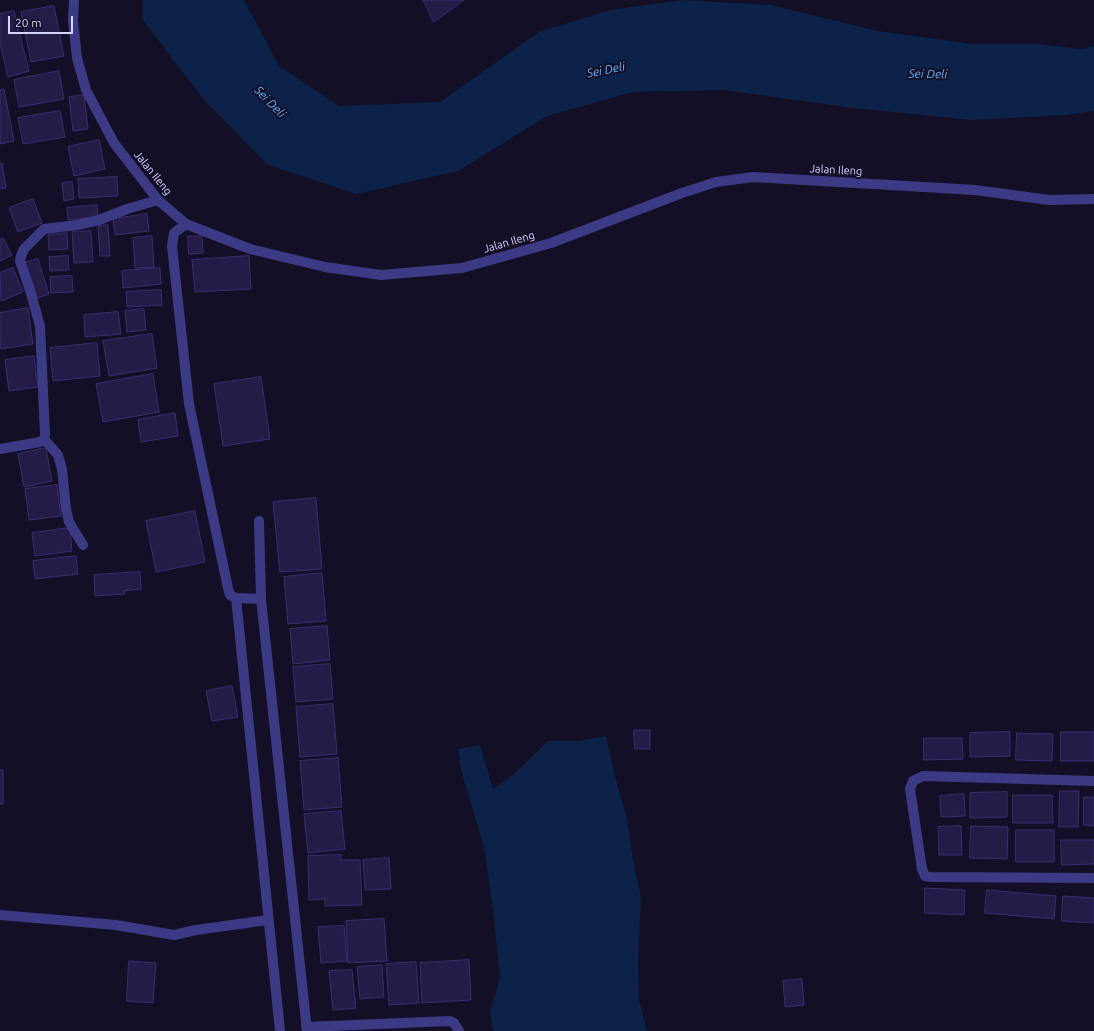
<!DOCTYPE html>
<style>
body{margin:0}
#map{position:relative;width:1094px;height:1031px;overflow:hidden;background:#130f26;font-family:Ubuntu,sans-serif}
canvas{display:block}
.scale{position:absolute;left:8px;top:16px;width:65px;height:18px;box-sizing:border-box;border:2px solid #d9d4ff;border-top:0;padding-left:5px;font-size:12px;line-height:14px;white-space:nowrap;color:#d9d4ff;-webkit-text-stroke:3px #130f26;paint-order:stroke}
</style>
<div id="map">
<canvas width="1094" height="1031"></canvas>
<div class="scale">20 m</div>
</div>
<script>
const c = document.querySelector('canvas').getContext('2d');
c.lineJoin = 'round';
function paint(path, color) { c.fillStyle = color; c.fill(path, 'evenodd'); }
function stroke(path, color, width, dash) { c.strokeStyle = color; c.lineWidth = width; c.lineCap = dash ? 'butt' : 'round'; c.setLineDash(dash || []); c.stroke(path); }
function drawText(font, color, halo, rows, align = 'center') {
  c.font = font + ' Ubuntu,sans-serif'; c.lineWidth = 4; c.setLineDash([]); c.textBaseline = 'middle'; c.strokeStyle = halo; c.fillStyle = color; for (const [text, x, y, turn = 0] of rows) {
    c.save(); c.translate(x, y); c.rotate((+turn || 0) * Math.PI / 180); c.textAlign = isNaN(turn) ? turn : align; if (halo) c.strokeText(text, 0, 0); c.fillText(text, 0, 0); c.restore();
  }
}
paint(new Path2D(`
 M 143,0 L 244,0 L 279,66 L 339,106 L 440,102 L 539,32 L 610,10 L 682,0 L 771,5 L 878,31 L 972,44 L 1038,44 L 1081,49 L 1094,46 L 1094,111 L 1065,115 L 971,120 L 853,108 L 723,90 L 633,92 L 547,116 L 458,171 L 356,194 L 268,165 L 204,100 L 143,20 Z
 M 606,736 L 617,784 L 627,818 L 633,860 L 641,898 L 638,961 L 639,1000 L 647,1031 L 493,1031 L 490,1012 L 500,977 L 493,909 L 484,847 L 461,770 L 458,749 L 480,745 L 493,789 L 514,774 L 548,741 L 579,741 Z`), '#0c2248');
const building = new Path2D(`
 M 423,0 L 464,0 L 434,22 Z
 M 54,6 L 64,56 L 31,62 L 21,12 Z
 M 14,11 L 29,71 L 8,77 L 0,44 L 0,14 Z
 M 59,71 L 64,99 L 19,107 L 14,80 Z
 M 4,89 L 14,141 L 0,144 L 0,90 Z
 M 84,95 L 88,129 L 73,131 L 69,97 Z
 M 60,111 L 65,137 L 23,144 L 18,118 Z
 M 99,140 L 105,169 L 74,176 L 68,147 Z
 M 0,163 L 2,163 L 6,188 L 0,189 Z
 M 117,177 L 118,196 L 79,198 L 78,179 Z
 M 72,182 L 74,199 L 64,201 L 62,183 Z
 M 33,199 L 42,223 L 18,232 L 9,208 Z
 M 97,205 L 98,217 L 68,220 L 67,208 Z
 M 147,214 L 149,231 L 115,235 L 113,219 Z
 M 108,225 L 110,256 L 100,256 L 98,226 Z
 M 91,231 L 93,262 L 74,263 L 72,232 Z
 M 67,233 L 68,249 L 49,250 L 48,235 Z
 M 152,236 L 154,267 L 135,268 L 133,238 Z
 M 188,236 L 202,236 L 203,253 L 189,254 Z
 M 3,238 L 12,255 L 0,261 L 0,240 Z
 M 68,256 L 69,270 L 50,271 L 49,257 Z
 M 249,256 L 251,289 L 195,292 L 192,260 Z
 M 38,259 L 49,294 L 35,299 L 24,263 Z
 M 13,268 L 23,292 L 1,301 L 0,273 Z
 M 160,268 L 161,284 L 123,288 L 122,271 Z
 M 72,276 L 73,292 L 51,293 L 50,277 Z
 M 161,290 L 162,305 L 127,307 L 126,292 Z
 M 28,308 L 33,344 L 1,349 L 0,340 L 0,313 Z
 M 144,309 L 146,330 L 127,332 L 125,311 Z
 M 118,312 L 121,334 L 85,337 L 84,315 Z
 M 152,334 L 157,368 L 109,376 L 103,341 Z
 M 97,343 L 100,376 L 53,381 L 50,348 Z
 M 34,356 L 38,387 L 9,391 L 5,360 Z
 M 153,374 L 159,412 L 103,422 L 96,384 Z
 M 261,377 L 270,439 L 223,446 L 214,384 Z
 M 175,413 L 178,436 L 141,442 L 138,420 Z
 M 46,448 L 52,481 L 24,487 L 18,454 Z
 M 57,485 L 61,516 L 29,520 L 25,489 Z
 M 316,498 L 322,569 L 280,572 L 273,502 Z
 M 195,511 L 205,562 L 156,572 L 146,521 Z
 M 70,528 L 72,551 L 35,556 L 32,533 Z
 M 76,556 L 78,574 L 35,579 L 33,561 Z
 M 140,572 L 141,589 L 124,591 L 125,594 L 95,596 L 94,575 Z
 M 322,573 L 326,621 L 288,624 L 284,577 Z
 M 327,626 L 330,660 L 293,664 L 290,629 Z
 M 330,664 L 333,699 L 296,702 L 293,667 Z
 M 232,686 L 238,717 L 212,721 L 206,691 Z
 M 333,704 L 337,754 L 300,757 L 296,707 Z
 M 634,730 L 650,730 L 650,749 L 635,749 Z
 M 1010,732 L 1010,756 L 970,757 L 970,733 Z
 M 1061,732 L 1094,732 L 1094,761 L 1061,761 Z
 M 1017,733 L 1053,734 L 1052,761 L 1016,760 Z
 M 924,738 L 962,738 L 963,759 L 924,760 Z
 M 338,758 L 342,807 L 304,810 L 300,761 Z
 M 0,770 L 3,770 L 3,804 L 0,804 Z
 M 1060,791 L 1079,791 L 1078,827 L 1059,827 Z
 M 1007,792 L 1007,817 L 970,818 L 970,793 Z
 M 964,794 L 965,816 L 941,817 L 940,796 Z
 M 1013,795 L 1052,795 L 1053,823 L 1013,823 Z
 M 1084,797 L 1094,797 L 1094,826 L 1084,825 Z
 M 341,811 L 345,849 L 308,853 L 304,814 Z
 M 961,826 L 962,855 L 939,855 L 938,827 Z
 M 971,826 L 1008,827 L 1007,859 L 970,858 Z
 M 1016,830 L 1054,830 L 1054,862 L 1016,862 Z
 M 1061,840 L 1094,840 L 1094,864 L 1062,865 Z
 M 341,855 L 341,860 L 360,860 L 362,905 L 325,906 L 325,899 L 309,900 L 308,856 Z
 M 389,858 L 391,889 L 365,890 L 363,860 Z
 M 925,888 L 965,890 L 964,915 L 925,913 Z
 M 987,890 L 1056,896 L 1054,919 L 985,913 Z
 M 1063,896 L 1094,898 L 1094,923 L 1062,921 Z
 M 384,919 L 387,961 L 348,963 L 346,921 Z
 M 344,926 L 347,961 L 321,963 L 318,927 Z
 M 469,960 L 471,1000 L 422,1003 L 420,963 Z
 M 129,961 L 156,963 L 153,1003 L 127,1001 Z
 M 416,962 L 419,1003 L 389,1005 L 386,964 Z
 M 382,965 L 384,997 L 360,999 L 357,967 Z
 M 352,970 L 356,1008 L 333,1010 L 329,971 Z
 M 802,979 L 804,1005 L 785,1007 L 783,981 Z`);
paint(building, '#241b47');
stroke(building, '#3b2d73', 1);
stroke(new Path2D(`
 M 186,224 L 174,233 L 172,246 L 189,404 L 228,588 L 230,595 L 236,598 L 261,599
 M 44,439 L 58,455 L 62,469 L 66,509 L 69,522 L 83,545
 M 0,449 L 40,442 L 44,439 L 45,434 L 40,326 L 29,287 L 20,261 L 21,256 L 24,249 L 44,229 L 77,225 L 99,220 L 127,209 L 158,200
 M 259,521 L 261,599 L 307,1031
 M 236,598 L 280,1031
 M 1094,781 L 923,776 L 913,781 L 910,789 L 922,869 L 925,876 L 930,877 L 1094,878
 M 0,915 L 116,925 L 174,935 L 196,930 L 268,920
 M 306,1027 L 450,1021 L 454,1023 L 459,1031`), '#3d3a85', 10);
stroke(new Path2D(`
 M 74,0 L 73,21 L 77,58 L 86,90 L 114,143 L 158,200 L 186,224 L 250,249 L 325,267 L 381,275 L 462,268 L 551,243 L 682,193 L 716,182 L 753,177 L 975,190 L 1049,200 L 1094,199`), '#3d3a85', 10);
drawText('11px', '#d9d4ff', '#130f26', [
 ["Jalan Ileng",836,170,3],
 ["Jalan Ileng",153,173,51],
 ["Jalan Ileng",509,242,-16]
]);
drawText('italic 12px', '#62b6ff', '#130f26', [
 ["Sei Deli",606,70,-11],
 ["Sei Deli",928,74,1],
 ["Sei Deli",270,102,46]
]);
</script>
